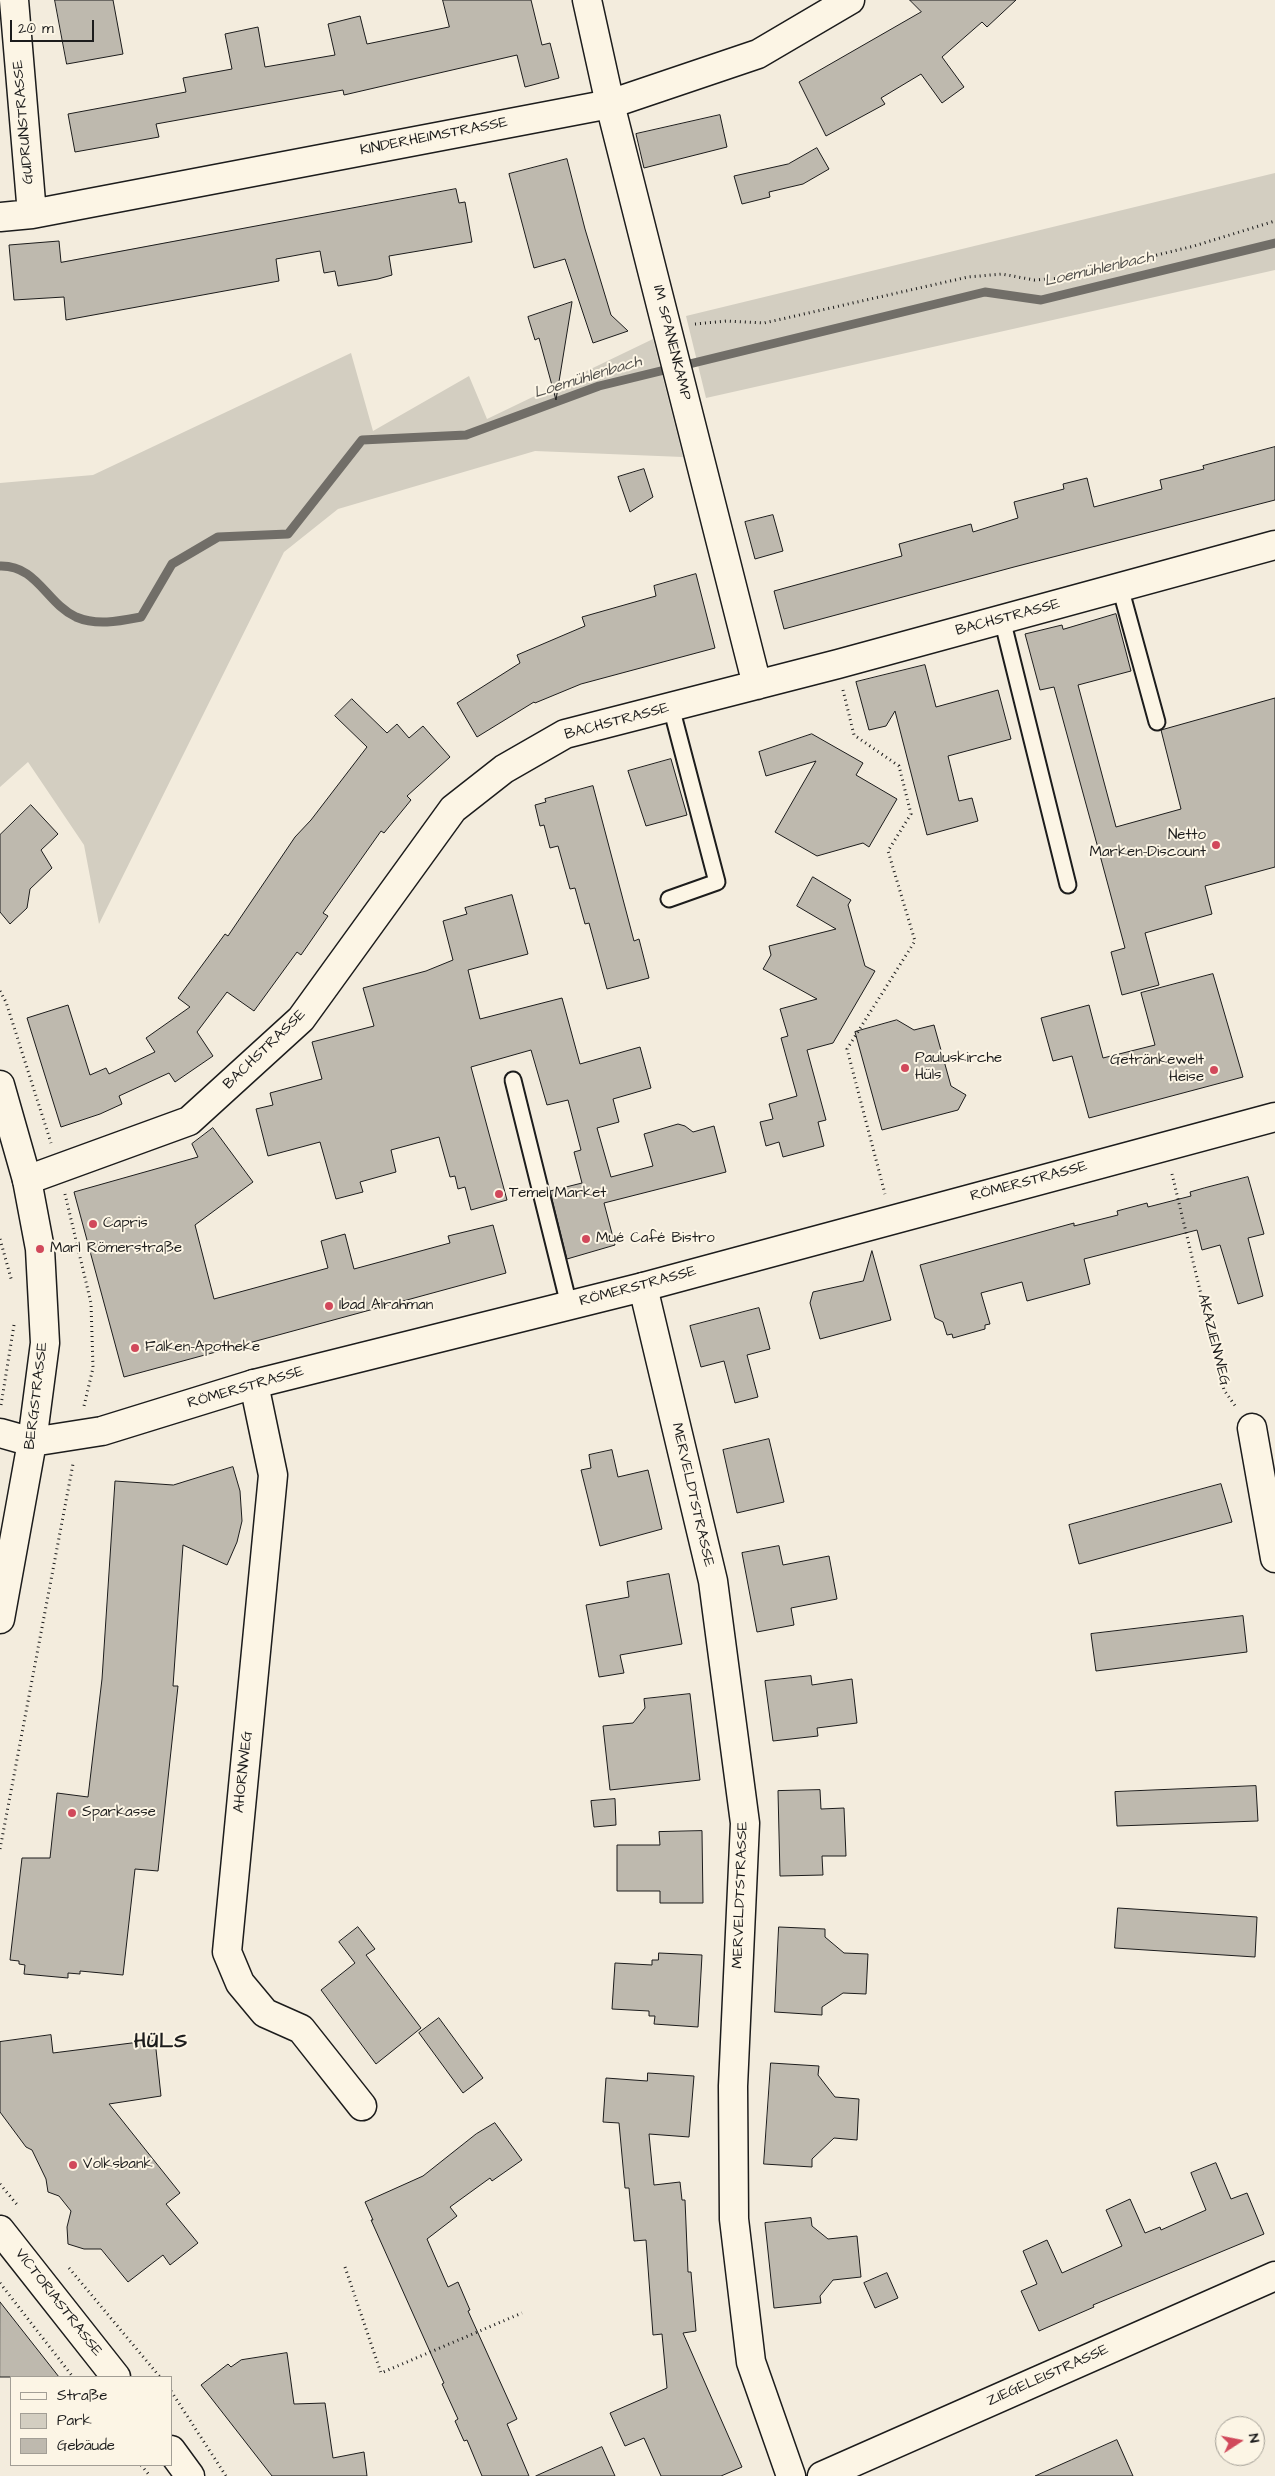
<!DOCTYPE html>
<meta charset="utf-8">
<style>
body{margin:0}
#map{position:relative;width:1275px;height:2476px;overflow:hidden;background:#f3ecdd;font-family:"Architects Daughter",sans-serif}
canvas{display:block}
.legend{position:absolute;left:10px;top:2376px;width:162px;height:90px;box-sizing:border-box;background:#fcf5e5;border:1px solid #a29e95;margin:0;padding:6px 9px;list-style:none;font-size:15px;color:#1c1c1c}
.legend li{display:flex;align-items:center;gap:10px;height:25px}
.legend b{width:25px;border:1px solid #a29e95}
.north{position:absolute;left:1215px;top:2416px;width:50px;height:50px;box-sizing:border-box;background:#fcf5e5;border:1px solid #a29e95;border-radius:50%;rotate:79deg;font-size:14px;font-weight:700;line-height:20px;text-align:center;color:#1c1c1c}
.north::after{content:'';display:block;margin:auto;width:18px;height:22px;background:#d1495b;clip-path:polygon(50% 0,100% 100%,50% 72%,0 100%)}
.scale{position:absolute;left:10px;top:20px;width:84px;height:22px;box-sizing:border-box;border:2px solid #1c1c1c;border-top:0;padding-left:6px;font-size:15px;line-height:18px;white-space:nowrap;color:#1c1c1c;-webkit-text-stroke:4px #fcf5e5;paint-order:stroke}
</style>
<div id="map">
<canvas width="1275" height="2476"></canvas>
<ul class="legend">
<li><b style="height:6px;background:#fcf5e5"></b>Straße</li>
<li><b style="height:14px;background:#d3cec1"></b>Park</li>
<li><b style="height:14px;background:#beb9ae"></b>Gebäude</li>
</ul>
<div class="north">N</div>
<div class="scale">20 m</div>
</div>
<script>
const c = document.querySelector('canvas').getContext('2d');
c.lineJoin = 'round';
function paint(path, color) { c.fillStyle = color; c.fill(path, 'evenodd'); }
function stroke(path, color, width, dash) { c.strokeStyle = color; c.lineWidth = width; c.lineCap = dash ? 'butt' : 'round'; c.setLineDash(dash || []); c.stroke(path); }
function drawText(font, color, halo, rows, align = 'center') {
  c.font = font + ' "Architects Daughter",sans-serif'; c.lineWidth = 4; c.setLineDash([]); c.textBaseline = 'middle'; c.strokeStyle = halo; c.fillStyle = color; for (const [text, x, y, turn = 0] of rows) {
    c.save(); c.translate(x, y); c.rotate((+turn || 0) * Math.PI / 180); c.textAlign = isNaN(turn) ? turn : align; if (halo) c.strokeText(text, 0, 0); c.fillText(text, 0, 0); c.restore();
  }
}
paint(new Path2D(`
 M 1275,173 L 1275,270 L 706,398 L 686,316 Z
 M 653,339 L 683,457 L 535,451 L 338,509 L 284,552 L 99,924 L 84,845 L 28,762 L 0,787 L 0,483 L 93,475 L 351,353 L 373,431 L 469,376 L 487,419 Z`), '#d3cec1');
stroke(new Path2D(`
 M 0,566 C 37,565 46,603 76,617 C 97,626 120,621 141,617 L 172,564 L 218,537 L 288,534 L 362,440 L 466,435 L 599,386 L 985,292 L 1041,300 L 1275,243`), '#716e68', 9);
const building = new Path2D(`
 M 55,0 L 113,0 L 123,54 L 67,64 Z
 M 443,0 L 531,0 L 542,45 L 550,43 L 559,78 L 525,87 L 517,55 L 344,95 L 343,90 L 156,124 L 159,137 L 75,152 L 68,114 L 186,92 L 183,78 L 232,69 L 225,34 L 258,27 L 265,67 L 335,55 L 328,24 L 360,16 L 367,44 L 449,27 Z
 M 910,0 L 1016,0 L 987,27 L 982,22 L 942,57 L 964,87 L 942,103 L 921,74 L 881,98 L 885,104 L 826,136 L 799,82 L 921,12 Z
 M 720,115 L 727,147 L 644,168 L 636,134 Z
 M 817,148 L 829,169 L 803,184 L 769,192 L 770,197 L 742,204 L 734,176 L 788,164 Z
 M 567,159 L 585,229 L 611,315 L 628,331 L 593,343 L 565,259 L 534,268 L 509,174 Z
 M 456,189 L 459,203 L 465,202 L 472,242 L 389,256 L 392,275 L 378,279 L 338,286 L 335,271 L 324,273 L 320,251 L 276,259 L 279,281 L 66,320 L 64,297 L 14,300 L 9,245 L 59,241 L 61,262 Z
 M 572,302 L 556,400 L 539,338 L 535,340 L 528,317 Z
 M 1275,447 L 1275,500 L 1014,567 L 784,629 L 774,591 L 902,556 L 899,544 L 971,524 L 973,532 L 1018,518 L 1014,502 L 1064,489 L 1063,484 L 1087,478 L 1094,507 L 1162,489 L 1160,480 L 1204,469 L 1203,466 Z
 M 644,469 L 653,497 L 630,512 L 618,477 Z
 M 773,515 L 783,551 L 755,559 L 745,522 Z
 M 696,574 L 715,648 L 581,684 L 535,703 L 534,702 L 477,737 L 457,703 L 520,663 L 517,655 L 585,626 L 582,617 L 656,596 L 654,586 Z
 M 1116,614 L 1131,671 L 1078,685 L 1116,827 L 1181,809 L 1161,730 L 1275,698 L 1275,867 L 1205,886 L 1212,914 L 1145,933 L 1159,985 L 1122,995 L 1111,952 L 1125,948 L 1101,859 L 1054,687 L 1040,690 L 1025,634 L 1062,625 L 1063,629 Z
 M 925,665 L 936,707 L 998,690 L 1011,739 L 948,756 L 959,801 L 972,798 L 978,821 L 927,835 L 895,711 L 886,726 L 869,730 L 856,682 Z
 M 352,699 L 387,733 L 397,724 L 409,738 L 423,726 L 450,757 L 407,796 L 411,800 L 384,833 L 381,831 L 323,913 L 328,916 L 301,955 L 297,952 L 254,1011 L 227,992 L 197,1032 L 213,1056 L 175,1082 L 169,1073 L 119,1096 L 122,1104 L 100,1114 L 61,1127 L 27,1018 L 68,1005 L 90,1075 L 106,1068 L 109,1074 L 155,1052 L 146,1038 L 190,1007 L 178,998 L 225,934 L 228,936 L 295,837 L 311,820 L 367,747 L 335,716 Z
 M 812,734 L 863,763 L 856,775 L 897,799 L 869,847 L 863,843 L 817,856 L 775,832 L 816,761 L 766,776 L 759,752 Z
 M 671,759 L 687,815 L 646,826 L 628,771 Z
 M 593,786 L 634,941 L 639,939 L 649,978 L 607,989 L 589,923 L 585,924 L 575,888 L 570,889 L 558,846 L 550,848 L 544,825 L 540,826 L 535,805 L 546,802 L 545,799 Z
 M 31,805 L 58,834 L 41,850 L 52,868 L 30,889 L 27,908 L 10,924 L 0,912 L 0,835 Z
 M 813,877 L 851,900 L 848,905 L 865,966 L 875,971 L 833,1043 L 807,1050 L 826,1120 L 818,1122 L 824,1146 L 783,1157 L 779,1142 L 766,1146 L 760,1122 L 773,1119 L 769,1104 L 797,1096 L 781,1038 L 788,1036 L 780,1009 L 817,999 L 763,969 L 771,955 L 769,946 L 836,929 L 797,906 Z
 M 512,895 L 528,954 L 468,970 L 480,1019 L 562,998 L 580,1064 L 640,1047 L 651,1088 L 613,1099 L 619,1122 L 597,1128 L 611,1177 L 653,1166 L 644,1134 L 678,1124 L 685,1126 L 693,1132 L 714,1126 L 726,1172 L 604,1203 L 615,1245 L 567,1259 L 550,1191 L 582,1183 L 574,1152 L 581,1150 L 568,1100 L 547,1105 L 531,1050 L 471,1067 L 507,1200 L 471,1210 L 465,1187 L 458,1189 L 455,1176 L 450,1177 L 439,1137 L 391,1150 L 396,1172 L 360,1182 L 363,1192 L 336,1199 L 320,1142 L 268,1156 L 256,1109 L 273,1105 L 270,1093 L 322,1079 L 312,1042 L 374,1026 L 363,988 L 426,971 L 453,960 L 443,921 L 467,914 L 465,908 Z
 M 1213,974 L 1243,1077 L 1089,1118 L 1072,1056 L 1053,1061 L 1041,1018 L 1089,1005 L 1103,1058 L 1155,1045 L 1141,993 Z
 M 897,1020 L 914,1030 L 934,1025 L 951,1086 L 966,1095 L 958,1110 L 882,1130 L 855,1032 Z
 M 213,1128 L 253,1182 L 195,1225 L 214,1299 L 328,1268 L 321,1241 L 345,1234 L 354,1269 L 450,1243 L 448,1236 L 493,1225 L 506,1273 L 124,1377 L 74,1192 L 198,1157 L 192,1144 Z
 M 1248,1177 L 1264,1234 L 1248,1238 L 1263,1296 L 1238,1304 L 1220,1245 L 1202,1250 L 1197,1230 L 1084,1259 L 1090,1284 L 1027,1301 L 1022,1282 L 981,1293 L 990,1324 L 985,1325 L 985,1329 L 953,1338 L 952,1334 L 947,1335 L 943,1322 L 935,1318 L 920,1265 L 1074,1223 L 1074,1226 L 1118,1215 L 1117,1211 L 1147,1203 L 1148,1207 L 1191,1196 L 1190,1192 L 1204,1188 Z
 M 872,1251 L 891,1320 L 820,1339 L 810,1303 L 813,1292 L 863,1281 Z
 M 759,1308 L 770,1349 L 747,1355 L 758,1397 L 735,1403 L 724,1361 L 701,1367 L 690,1326 Z
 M 769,1439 L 784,1502 L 737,1513 L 723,1450 Z
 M 612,1450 L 618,1477 L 648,1470 L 662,1529 L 600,1546 L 581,1470 L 591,1468 L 589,1455 Z
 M 233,1467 L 240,1491 L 242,1521 L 237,1542 L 227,1565 L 183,1545 L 173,1686 L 178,1686 L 158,1871 L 135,1869 L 123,1975 L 80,1971 L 80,1974 L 68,1973 L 68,1978 L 24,1974 L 25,1965 L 19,1964 L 19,1961 L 10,1960 L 22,1858 L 50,1858 L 57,1793 L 88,1797 L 102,1679 L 115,1481 L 173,1485 Z
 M 1221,1484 L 1232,1522 L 1079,1564 L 1069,1525 Z
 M 779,1546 L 783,1565 L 829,1556 L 837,1599 L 791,1608 L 794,1625 L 757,1632 L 742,1553 Z
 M 669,1574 L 682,1644 L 620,1655 L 624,1673 L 599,1677 L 586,1605 L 629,1597 L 627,1582 Z
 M 1243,1616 L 1247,1652 L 1096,1671 L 1091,1634 Z
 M 811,1676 L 812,1685 L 852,1679 L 857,1723 L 817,1728 L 818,1736 L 773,1741 L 765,1681 Z
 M 690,1694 L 700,1780 L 610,1790 L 603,1726 L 633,1723 L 645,1708 L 644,1699 Z
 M 1256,1786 L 1258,1821 L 1117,1826 L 1115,1792 Z
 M 820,1790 L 821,1809 L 844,1808 L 846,1856 L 822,1856 L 823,1875 L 780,1876 L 778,1791 Z
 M 615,1799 L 616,1825 L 594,1827 L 591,1801 Z
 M 702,1831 L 703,1903 L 660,1903 L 660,1891 L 617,1891 L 617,1845 L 660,1845 L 659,1832 Z
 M 1118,1908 L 1257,1917 L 1255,1957 L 1115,1948 Z
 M 358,1927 L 375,1949 L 366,1955 L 421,2028 L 376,2064 L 321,1990 L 355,1963 L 339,1942 Z
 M 779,1927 L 825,1929 L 825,1937 L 844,1953 L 868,1954 L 866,1994 L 843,1993 L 822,2007 L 822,2015 L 775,2012 Z
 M 659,1953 L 702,1955 L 698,2027 L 654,2024 L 655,2016 L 649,2016 L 649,2011 L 612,2009 L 615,1963 L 652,1965 L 652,1960 L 658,1960 Z
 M 439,2018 L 483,2078 L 463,2093 L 419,2033 Z
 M 51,2035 L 53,2053 L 155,2040 L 161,2096 L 109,2104 L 180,2193 L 166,2204 L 198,2243 L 170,2265 L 163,2255 L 128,2282 L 101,2249 L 84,2249 L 68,2244 L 67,2227 L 71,2211 L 59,2196 L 48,2192 L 46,2179 L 32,2150 L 26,2147 L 0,2112 L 0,2042 Z
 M 771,2063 L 819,2066 L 818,2075 L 835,2097 L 859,2099 L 857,2140 L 834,2138 L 812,2159 L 812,2167 L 764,2164 Z
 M 648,2073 L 694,2076 L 689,2137 L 649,2134 L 654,2185 L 680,2182 L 682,2200 L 685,2200 L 688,2272 L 691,2272 L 696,2331 L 683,2333 L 742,2467 L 721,2476 L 661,2476 L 644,2438 L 625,2446 L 610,2413 L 667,2388 L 662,2334 L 653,2335 L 646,2240 L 634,2241 L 629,2188 L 625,2188 L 619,2123 L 603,2122 L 606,2078 L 647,2081 Z
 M 495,2123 L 522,2160 L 492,2181 L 490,2178 L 450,2207 L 457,2216 L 427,2239 L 448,2287 L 458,2282 L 470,2310 L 468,2311 L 517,2419 L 507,2424 L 529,2476 L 482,2476 L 467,2440 L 464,2441 L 455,2421 L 458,2419 L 442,2384 L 444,2383 L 371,2220 L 373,2220 L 365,2202 L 423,2176 L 476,2134 Z
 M 1216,2163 L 1231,2199 L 1247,2193 L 1264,2234 L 1093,2305 L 1094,2307 L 1039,2331 L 1021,2291 L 1037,2284 L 1023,2251 L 1047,2240 L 1062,2273 L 1122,2246 L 1106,2210 L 1130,2199 L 1145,2233 L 1160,2227 L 1161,2230 L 1206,2210 L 1191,2173 Z
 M 811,2218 L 812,2226 L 828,2239 L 857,2236 L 861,2277 L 833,2280 L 820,2296 L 821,2303 L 774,2308 L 765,2223 Z
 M 887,2273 L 898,2298 L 875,2308 L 864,2283 Z
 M 0,2302 L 59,2377 L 0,2377 Z
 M 287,2353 L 294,2404 L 325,2403 L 333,2458 L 364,2452 L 367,2476 L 272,2476 L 201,2385 L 228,2364 L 231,2367 L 241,2360 Z
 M 1117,2440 L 1133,2476 L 1035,2476 L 1071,2460 Z
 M 602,2447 L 615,2476 L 536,2476 Z`);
paint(building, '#beb9ae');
stroke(building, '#1c1c1c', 1);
const service = new Path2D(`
 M 1120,587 L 1157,722
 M 1002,619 L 1068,885
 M 669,899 L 717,882 L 671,707
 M 513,1080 L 569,1305`);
const minor = new Path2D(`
 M 14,0 L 32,214
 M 587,0 L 610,104 L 757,685
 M 0,217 L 32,214 L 610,104 L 758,54 L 850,0
 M 27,1180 L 189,1121 L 301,1019 L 453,809 L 504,769 L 565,734 L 838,664 L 1275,545
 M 643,1287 L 713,1581 L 745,1823 L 733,2086 L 734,2219 L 751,2362 L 791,2476
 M 254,1384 L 273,1475 L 227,1952 L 240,1983 L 265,2013 L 301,2029 L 362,2106
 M 1252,1428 L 1275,1558
 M 0,1433 L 32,1442
 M 822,2476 L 1275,2276`);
const secondary = new Path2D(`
 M 0,1085 L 27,1180 L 40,1249 L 45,1343 L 32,1442 L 0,1619
 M 32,1442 L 102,1431 L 254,1384 L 643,1287 L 1275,1117
 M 0,2230 L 116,2377
 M 171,2450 L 190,2476`);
stroke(service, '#1c1c1c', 19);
stroke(minor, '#1c1c1c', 31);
stroke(secondary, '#1c1c1c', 31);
stroke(new Path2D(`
 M 695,324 L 727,321 L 764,323 L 968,277 L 1002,274 L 1034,280 L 1063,278 L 1194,246 L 1275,221
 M 843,690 L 854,735 L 899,766 L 911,814 L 888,851 L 915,941 L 847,1049 L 885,1194
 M 0,991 L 6,1002 L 51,1143
 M 1172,1174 L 1224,1390 L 1236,1407
 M 65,1194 L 91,1303 L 93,1368 L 84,1406
 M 0,1239 L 12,1282
 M 1,1405 L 14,1325
 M 0,1849 L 73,1464
 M 0,2184 L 19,2207
 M 345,2267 L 381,2373 L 522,2313
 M 69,2268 L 160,2377
 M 0,2283 L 73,2377
 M 171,2391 L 226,2476
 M 141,2465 L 150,2476`), '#1c1c1c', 3, [1, 4]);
stroke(service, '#fcf5e5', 15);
stroke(minor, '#fcf5e5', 28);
stroke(secondary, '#fcf5e5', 28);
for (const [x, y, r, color] of [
 [1216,845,5,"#d1495b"],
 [905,1068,5,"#d1495b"],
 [1214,1070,5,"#d1495b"],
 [499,1194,5,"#d1495b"],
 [93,1224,5,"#d1495b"],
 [586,1239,5,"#d1495b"],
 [40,1249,5,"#d1495b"],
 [329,1306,5,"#d1495b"],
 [135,1348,5,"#d1495b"],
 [72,1813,5,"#d1495b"],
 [73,2165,5,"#d1495b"]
]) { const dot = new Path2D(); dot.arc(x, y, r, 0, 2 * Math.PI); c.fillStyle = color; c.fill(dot); stroke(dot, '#fcf5e5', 2); }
drawText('15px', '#1c1c1c', '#fcf5e5', [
 ["GUDRUNSTRASSE",24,122,-95],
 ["KINDERHEIMSTRASSE",434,137,-11],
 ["IM SPANENKAMP",671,343,76],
 ["BACHSTRASSE",1008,618,-15],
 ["BACHSTRASSE",617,722,-15],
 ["BACHSTRASSE",265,1050,-44],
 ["RÖMERSTRASSE",1029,1182,-15],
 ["RÖMERSTRASSE",638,1287,-15],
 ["AKAZIENWEG",1213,1340,76],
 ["RÖMERSTRASSE",246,1388,-16],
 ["BERGSTRASSE",37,1396,-83],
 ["MERVELDTSTRASSE",692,1495,77],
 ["AHORNWEG",244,1772,-84],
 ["MERVELDTSTRASSE",741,1895,-88],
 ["VICTORIASTRASSE",58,2303,52],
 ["ZIEGELEISTRASSE",1048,2376,-24]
]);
drawText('15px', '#1c1c1c', '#fcf5e5', [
 ["Netto",1206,836,"right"],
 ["Marken-Discount",1206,853,"right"],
 ["Pauluskirche",915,1059],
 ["Hüls",915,1076],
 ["Getränkewelt",1204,1061,"right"],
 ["Heise",1204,1078,"right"],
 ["Temel Market",509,1194],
 ["Capris",103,1224],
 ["Mué Café Bistro",596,1239],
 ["Marl Römerstraße",50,1249],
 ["Ibad Alrahman",339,1306],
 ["Falken-Apotheke",145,1348],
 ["Sparkasse",82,1813],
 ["Volksbank",83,2165]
], 'left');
drawText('italic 16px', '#55534f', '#fcf5e5', [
 ["Loemühlenbach",1099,270,-13],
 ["Loemühlenbach",588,378,-17]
]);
c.letterSpacing = '1px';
drawText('bold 20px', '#1c1c1c', '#fcf5e5', [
 ["HÜLS",161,2043]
]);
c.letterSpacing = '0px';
</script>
